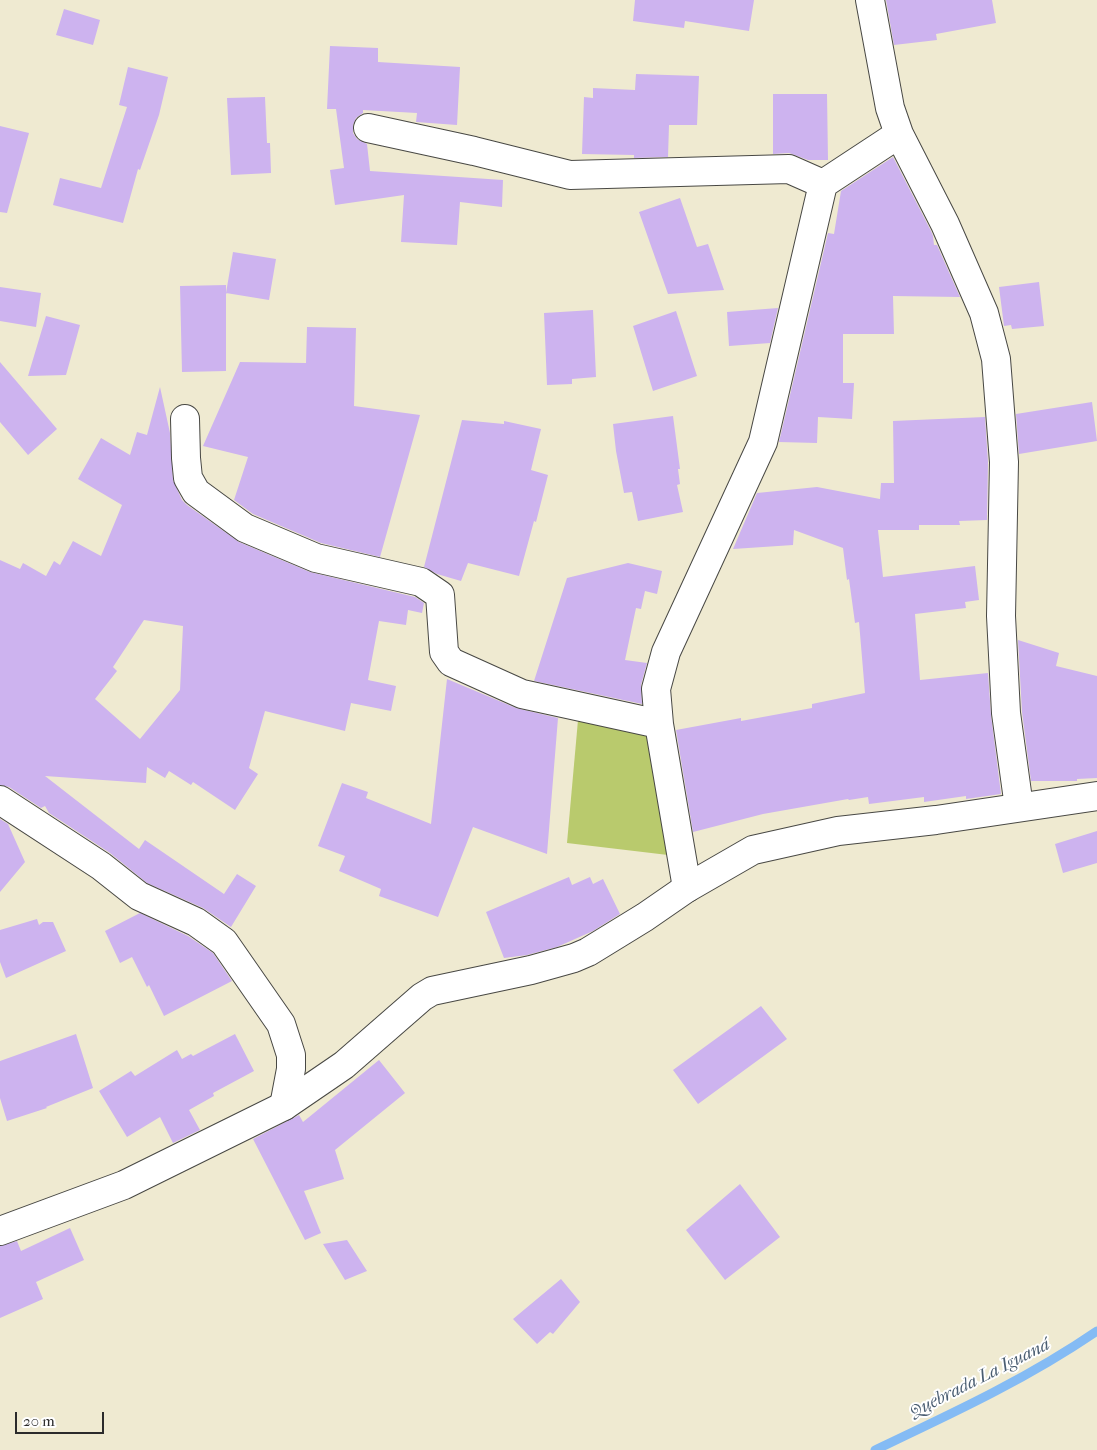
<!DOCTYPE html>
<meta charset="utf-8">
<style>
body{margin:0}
#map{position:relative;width:1097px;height:1450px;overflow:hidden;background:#efead1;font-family:"IM FELL French Canon",serif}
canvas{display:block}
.scale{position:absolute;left:15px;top:1412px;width:89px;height:22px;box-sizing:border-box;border:2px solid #2b2b2b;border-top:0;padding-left:6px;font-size:15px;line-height:18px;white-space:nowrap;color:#2b2b2b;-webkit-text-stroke:4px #fff;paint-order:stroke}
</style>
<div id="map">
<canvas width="1097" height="1450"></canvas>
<div class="scale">20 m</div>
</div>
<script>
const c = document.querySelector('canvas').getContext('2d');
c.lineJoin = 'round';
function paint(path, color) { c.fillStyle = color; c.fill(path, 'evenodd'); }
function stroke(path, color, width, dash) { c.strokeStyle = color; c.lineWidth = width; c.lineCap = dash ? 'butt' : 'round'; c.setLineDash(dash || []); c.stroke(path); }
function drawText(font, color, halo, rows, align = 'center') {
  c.font = font + ' "IM FELL French Canon",serif'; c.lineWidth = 4; c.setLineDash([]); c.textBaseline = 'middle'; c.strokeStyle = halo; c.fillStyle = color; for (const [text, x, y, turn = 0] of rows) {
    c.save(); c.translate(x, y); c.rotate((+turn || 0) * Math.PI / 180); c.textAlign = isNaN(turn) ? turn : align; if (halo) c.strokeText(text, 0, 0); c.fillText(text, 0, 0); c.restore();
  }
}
paint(new Path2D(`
 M 578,720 L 649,729 L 668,855 L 567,843 Z`), '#b9ca6d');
stroke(new Path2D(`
 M 875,1450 C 951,1414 1027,1379 1097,1331`), '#84bbf4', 9);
paint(new Path2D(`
 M 635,0 L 754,0 L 749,31 L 685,21 L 684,28 L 633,21 Z
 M 886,0 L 992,0 L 996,23 L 936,34 L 937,40 L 894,45 Z
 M 64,9 L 100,20 L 93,45 L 56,35 Z
 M 330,46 L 378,48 L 378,62 L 460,67 L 457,125 L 416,122 L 417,113 L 363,110 L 363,113 L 356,118 L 353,125 L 353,133 L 357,139 L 367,144 L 370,171 L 503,180 L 502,207 L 460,202 L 457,245 L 401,242 L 404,195 L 335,205 L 330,170 L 344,168 L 336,109 L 327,109 Z
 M 128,67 L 168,77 L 159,115 L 140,170 L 138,169 L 123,223 L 53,205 L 60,178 L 101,188 L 127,107 L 119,105 Z
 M 636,74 L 699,76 L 697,125 L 669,125 L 668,157 L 634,158 L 634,155 L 582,154 L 584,97 L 593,98 L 593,88 L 635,90 Z
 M 773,94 L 827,94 L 828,160 L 808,160 L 789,153 L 773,154 Z
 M 265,97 L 267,143 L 270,143 L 271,173 L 231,175 L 227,98 Z
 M 0,126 L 29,133 L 7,213 L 0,212 Z
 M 893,157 L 931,231 L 933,236 L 934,245 L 937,245 L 960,297 L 893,296 L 894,334 L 843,334 L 843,383 L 854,383 L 852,419 L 818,417 L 817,443 L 779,442 L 828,233 L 834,234 L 841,191 Z
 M 680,198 L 697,247 L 708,244 L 724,290 L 668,294 L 639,212 Z
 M 233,252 L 276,259 L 269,300 L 226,293 Z
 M 1039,282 L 1044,326 L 1012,329 L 1011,325 L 1004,326 L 999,287 Z
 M 226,285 L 226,371 L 182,372 L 180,286 Z
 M 0,287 L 41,293 L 36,327 L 0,321 Z
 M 778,308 L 770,343 L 729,346 L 727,312 Z
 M 593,310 L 596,377 L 572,379 L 572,384 L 547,385 L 544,313 Z
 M 676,311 L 697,376 L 653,391 L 633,326 Z
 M 46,316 L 80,325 L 66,375 L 28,376 Z
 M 307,327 L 356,328 L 354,406 L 420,415 L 380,557 L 321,543 L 253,514 L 234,500 L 248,457 L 203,446 L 240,362 L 306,363 Z
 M 0,362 L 57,429 L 28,455 L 0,422 Z
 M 160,387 L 170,433 L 173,480 L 182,500 L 187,505 L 239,542 L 310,572 L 415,597 L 424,603 L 422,613 L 408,610 L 406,625 L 379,621 L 368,680 L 396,686 L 391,711 L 351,703 L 345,731 L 265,711 L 249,768 L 258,774 L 235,810 L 193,782 L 191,785 L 169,771 L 165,778 L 147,767 L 146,783 L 45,776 L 139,849 L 145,840 L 224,894 L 237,874 L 256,886 L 231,927 L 203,908 L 147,883 L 110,853 L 49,813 L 45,806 L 41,808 L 9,787 L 0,785 L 0,560 L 20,569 L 23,563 L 46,576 L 54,561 L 60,565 L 73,541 L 101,556 L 122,505 L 78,479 L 101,438 L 130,455 L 137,432 L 147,435 ZM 144,620 L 183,626 L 180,690 L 140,739 L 95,699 L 117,671 L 113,667 Z
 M 1092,402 L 1097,441 L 1019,454 L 1016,414 Z
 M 673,416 L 680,469 L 678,469 L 680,484 L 677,485 L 683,512 L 638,521 L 632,492 L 624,493 L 616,451 L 613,424 Z
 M 985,417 L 988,462 L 987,520 L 959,521 L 960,525 L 919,525 L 919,530 L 878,530 L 883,577 L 975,566 L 979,600 L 965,602 L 966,608 L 915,614 L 920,680 L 988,673 L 991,715 L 1001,794 L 966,799 L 966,796 L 924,802 L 924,797 L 869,804 L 868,797 L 849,800 L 848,799 L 763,814 L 693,832 L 676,730 L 741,718 L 741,721 L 812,708 L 812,704 L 865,693 L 859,622 L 855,623 L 849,579 L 847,580 L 843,548 L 794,530 L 793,545 L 733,549 L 757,493 L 817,487 L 880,499 L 881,483 L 894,483 L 893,421 Z
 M 462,420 L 504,424 L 504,421 L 541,429 L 531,470 L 548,475 L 536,522 L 534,521 L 519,576 L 468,563 L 461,581 L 437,574 L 424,567 Z
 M 628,563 L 662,571 L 657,594 L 645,591 L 641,609 L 636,608 L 625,660 L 647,663 L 641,685 L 642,704 L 534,681 L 567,578 Z
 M 1018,640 L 1059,653 L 1056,666 L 1097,676 L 1097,778 L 1077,779 L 1077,781 L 1031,781 L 1022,712 Z
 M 447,679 L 516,708 L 558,718 L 547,854 L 473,827 L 438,917 L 379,896 L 381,889 L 339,871 L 345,856 L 318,846 L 342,783 L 368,792 L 366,798 L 431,824 Z
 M 0,819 L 8,824 L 25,862 L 0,892 Z
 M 1097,831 L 1097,863 L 1063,873 L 1055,844 Z
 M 569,877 L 572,885 L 590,877 L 593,884 L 603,879 L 620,914 L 593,931 L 557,947 L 527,955 L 504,958 L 486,912 Z
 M 140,913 L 188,936 L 213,953 L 232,981 L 164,1016 L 149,985 L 147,987 L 132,957 L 120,963 L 105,931 Z
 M 37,919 L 39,925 L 43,922 L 53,922 L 66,951 L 6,978 L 0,962 L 0,930 Z
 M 761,1006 L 787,1039 L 698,1104 L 673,1070 Z
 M 76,1034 L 93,1088 L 46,1107 L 47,1108 L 7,1121 L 0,1098 L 0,1061 Z
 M 235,1034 L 254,1071 L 213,1093 L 214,1096 L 189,1110 L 200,1130 L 173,1143 L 160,1117 L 127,1137 L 99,1091 L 131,1071 L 135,1076 L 177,1050 L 182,1059 L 191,1054 L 193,1056 Z
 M 379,1060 L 405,1093 L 335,1150 L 344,1179 L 304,1191 L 321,1233 L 305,1240 L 253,1139 L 299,1115 L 303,1122 Z
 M 740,1184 L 780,1237 L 725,1280 L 686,1230 Z
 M 70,1228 L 84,1260 L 36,1282 L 43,1299 L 0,1318 L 0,1246 L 17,1241 L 21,1251 Z
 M 347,1240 L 367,1271 L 345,1280 L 323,1244 Z
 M 561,1279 L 580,1302 L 553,1334 L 550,1332 L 537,1344 L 513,1319 Z`), '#cdb3ef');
const minor = new Path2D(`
 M 870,0 L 890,108 L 899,134 L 945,224 L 984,313 L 996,359 L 1004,462 L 1001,616 L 1006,713 L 1019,807
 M 368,128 L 474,151 L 570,175 L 789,169 L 823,184 L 899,134
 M 185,419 L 186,458 L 188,478 L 196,492 L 245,528 L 316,558 L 421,582 L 440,595 L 444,652 L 451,662 L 522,694 L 659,724
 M 0,800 L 101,866 L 139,896 L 196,922 L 224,942 L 281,1024 L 291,1055 L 291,1069 L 284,1106
 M 687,888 L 659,724 L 656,689 L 666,652 L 763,442 L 823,184`);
const tertiary = new Path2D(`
 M 0,1231 L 124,1185 L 284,1106 L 344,1065 L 422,997 L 432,991 L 531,970 L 574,958 L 588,952 L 645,917 L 687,888 L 753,850 L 838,831 L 936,820 L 1097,796`);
stroke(minor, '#484844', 30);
stroke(tertiary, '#484844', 30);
stroke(minor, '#fff', 28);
stroke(tertiary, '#fff', 28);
drawText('italic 18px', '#4a5d71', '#fff', [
 ["Quebrada La Iguaná",980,1379,-27]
]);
</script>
